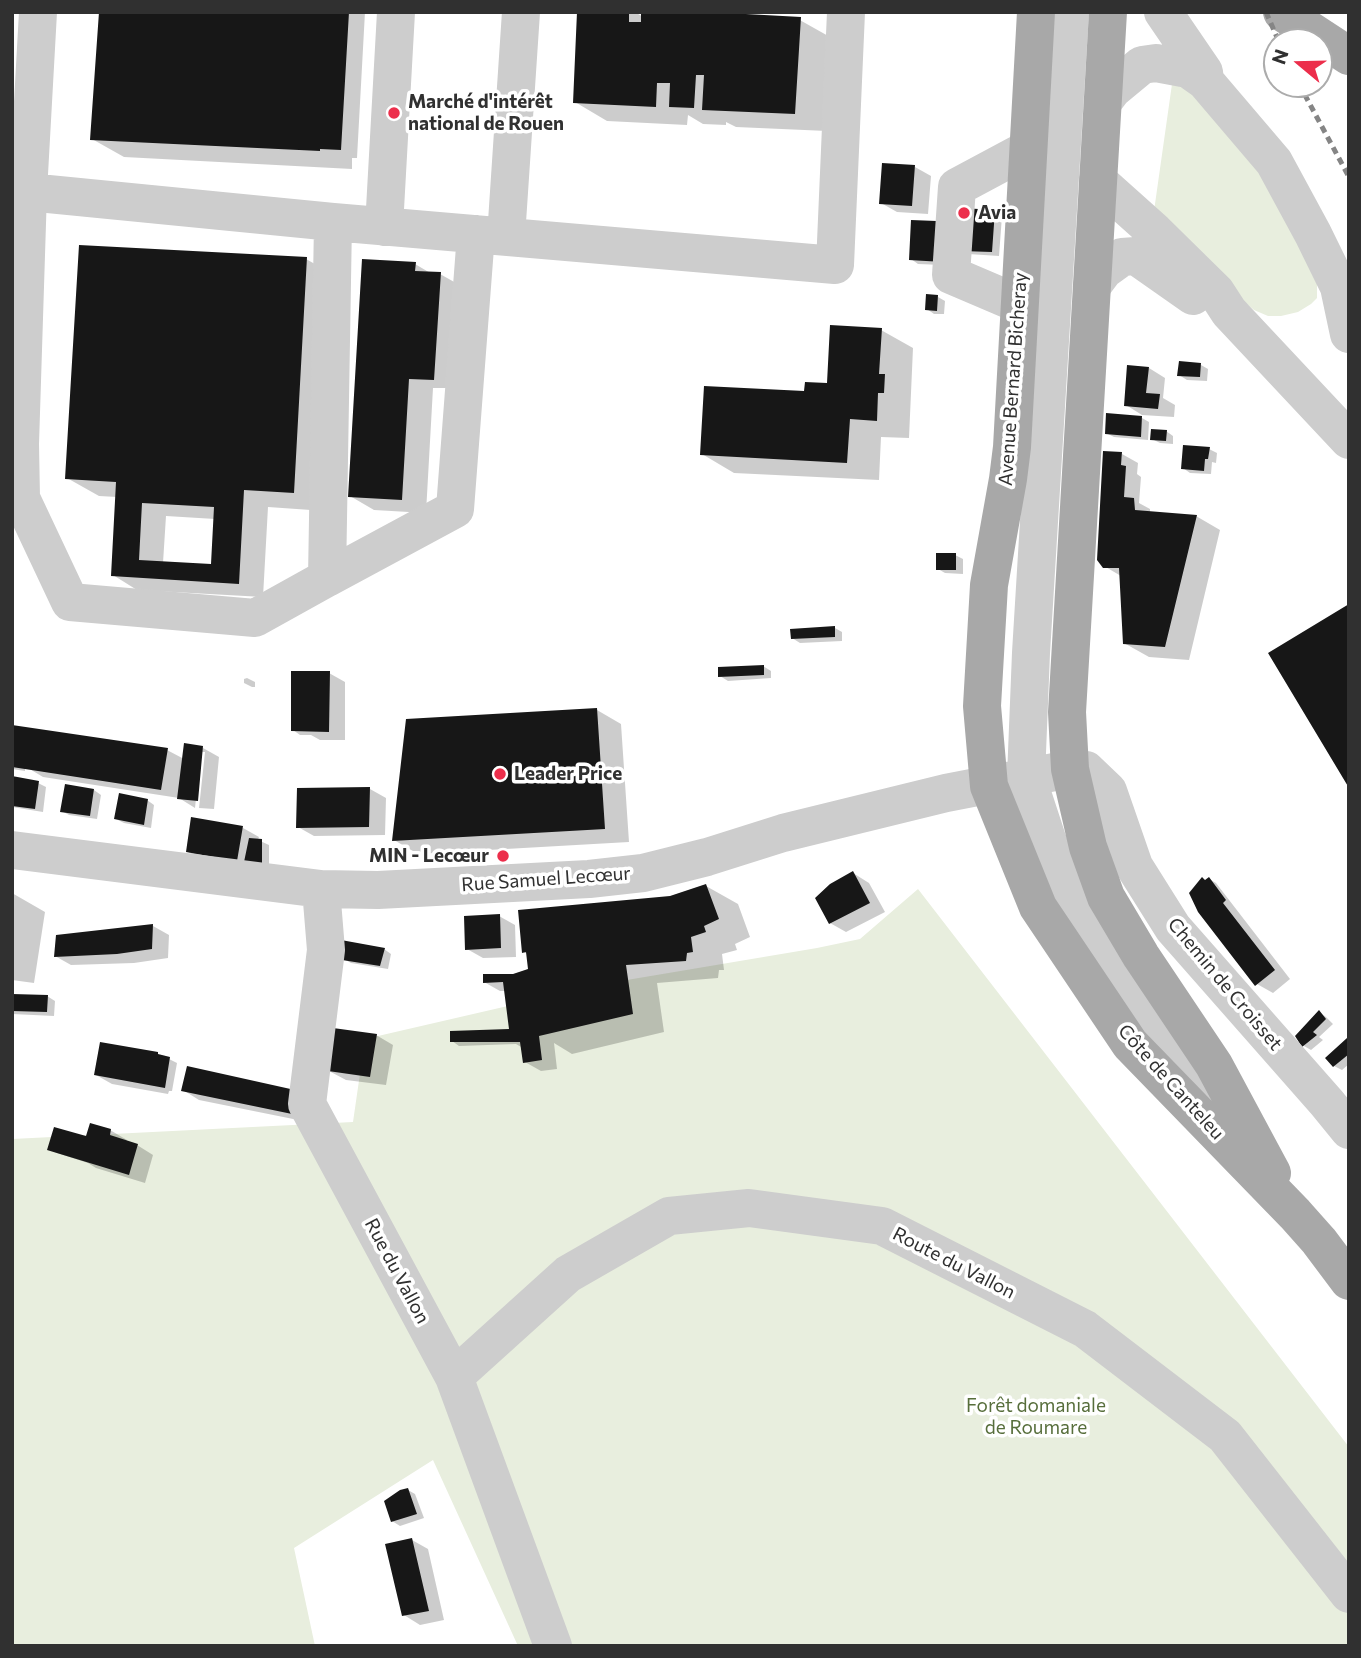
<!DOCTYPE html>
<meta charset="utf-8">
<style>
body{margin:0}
#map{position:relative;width:1361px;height:1658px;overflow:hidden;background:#fff;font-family:Commissioner,sans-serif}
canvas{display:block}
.frame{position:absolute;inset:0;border:14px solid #303030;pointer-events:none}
.north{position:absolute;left:1263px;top:28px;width:70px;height:70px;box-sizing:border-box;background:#fff;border:2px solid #acacac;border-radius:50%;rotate:289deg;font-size:19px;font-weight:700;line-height:28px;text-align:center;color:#303030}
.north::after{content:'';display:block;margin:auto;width:24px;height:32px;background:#ec2e4b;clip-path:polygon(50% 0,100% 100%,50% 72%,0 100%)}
</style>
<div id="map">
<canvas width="1361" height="1658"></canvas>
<div class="frame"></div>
<div class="north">N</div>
</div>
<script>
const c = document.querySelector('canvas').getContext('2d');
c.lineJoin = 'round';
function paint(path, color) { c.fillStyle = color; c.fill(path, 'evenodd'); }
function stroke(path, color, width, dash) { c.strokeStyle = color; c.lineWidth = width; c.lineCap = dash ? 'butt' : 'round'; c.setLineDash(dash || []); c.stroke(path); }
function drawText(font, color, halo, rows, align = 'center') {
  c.font = font + ' Commissioner,sans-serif'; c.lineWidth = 7; c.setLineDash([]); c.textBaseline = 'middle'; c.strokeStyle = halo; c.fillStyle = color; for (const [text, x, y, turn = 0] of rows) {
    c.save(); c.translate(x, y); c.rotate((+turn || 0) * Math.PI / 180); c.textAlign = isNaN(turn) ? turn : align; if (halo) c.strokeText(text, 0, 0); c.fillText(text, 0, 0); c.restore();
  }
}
paint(new Path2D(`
 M 1172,84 L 1189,89 L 1262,169 L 1317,280 L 1317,298 L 1311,304 L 1298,312 L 1281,316 L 1268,316 L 1254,310 L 1200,264 L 1154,211 Z
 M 918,889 L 1349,1447 L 1349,1646 L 518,1646 L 433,1460 L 294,1548 L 315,1646 L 12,1646 L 12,1139 L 353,1122 L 365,1039 L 603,984 L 817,948 L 860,939 Z`), '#e8eede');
paint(new Path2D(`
 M 100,12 L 365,12 L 357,158 L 352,158 L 352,169 L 124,157 L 92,139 Z
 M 579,12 L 635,12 L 643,17 L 798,19 L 830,37 L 827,131 L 736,127 L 726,122 L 726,125 L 703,124 L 688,115 L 687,125 L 607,121 L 575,102 Z
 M 915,167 L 931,176 L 928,214 L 897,212 L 881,203 Z
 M 995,212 L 1002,216 L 999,256 L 968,254 L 967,266 L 918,264 L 911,259 L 963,224 Z
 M 306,259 L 338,277 L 325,511 L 268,507 L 263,597 L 137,590 L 113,575 L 117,497 L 99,496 L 67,478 ZM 166,516 L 215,519 L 213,566 L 163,563 Z
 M 415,264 L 432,274 L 440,274 L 456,283 L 450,388 L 433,388 L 426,513 L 374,510 L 350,496 Z
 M 938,297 L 945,301 L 944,314 L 934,314 L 927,309 Z
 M 881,330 L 913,348 L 909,438 L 881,437 L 879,480 L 734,473 L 702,454 L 827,385 Z
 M 1201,365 L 1208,369 L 1207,381 L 1187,380 L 1179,375 Z
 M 1149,368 L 1165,378 L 1163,398 L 1175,405 L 1174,417 L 1142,415 L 1126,405 Z
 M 1142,418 L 1149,422 L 1148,440 L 1114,437 L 1106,433 Z
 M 1166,431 L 1173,436 L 1173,444 L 1160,443 L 1152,439 Z
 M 1209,449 L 1217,453 L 1216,463 L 1212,462 L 1211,474 L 1190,473 L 1183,468 Z
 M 1122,454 L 1138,463 L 1137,474 L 1141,477 L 1139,503 L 1150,509 L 1150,513 L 1196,516 L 1220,530 L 1189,660 L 1149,657 L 1124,643 L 1121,576 L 1104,566 Z
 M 955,555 L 963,559 L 963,574 L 945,573 L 938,569 Z
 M 835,628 L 842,632 L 842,641 L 800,643 L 792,638 Z
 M 763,666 L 771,671 L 771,678 L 728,681 L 720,676 Z
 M 329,673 L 345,682 L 345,740 L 320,740 L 311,735 L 300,735 L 293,730 Z
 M 247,678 L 255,682 L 255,687 L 252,687 L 244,683 L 244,679 Z
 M 597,710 L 621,724 L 629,842 L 418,854 L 394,840 Z
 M 12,727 L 167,750 L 184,759 L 203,748 L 219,757 L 214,809 L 199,808 L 205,752 L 201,752 L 195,808 L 179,798 L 43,777 L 28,768 L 25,768 L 25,771 L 12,769 Z
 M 12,778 L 38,783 L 46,787 L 43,812 L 12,807 Z
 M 370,789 L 386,798 L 385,835 L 314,836 L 298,827 Z
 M 94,790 L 101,795 L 97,819 L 69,815 L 62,811 Z
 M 147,800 L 154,805 L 151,828 L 124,823 L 116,819 Z
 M 243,828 L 259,837 L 258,840 L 269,845 L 269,869 L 204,861 L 188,852 Z
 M 853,873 L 869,883 L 885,912 L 846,932 L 830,923 Z
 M 1209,879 L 1216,883 L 1290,979 L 1273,993 L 1257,984 L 1206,881 Z
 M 706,886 L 738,904 L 750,937 L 735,944 L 737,950 L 722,954 L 724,970 L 719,970 L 718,978 L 657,983 L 664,1032 L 572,1054 L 554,1043 L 557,1069 L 541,1071 L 525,1062 L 523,1048 L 516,1044 L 459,1046 L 452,1041 L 511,1032 L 506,991 L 500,991 L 484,982 L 514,975 L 530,970 L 528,954 L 523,952 L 670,897 Z
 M 12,893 L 45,912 L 34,983 L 12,980 Z
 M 499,916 L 515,925 L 516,957 L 483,958 L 467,949 Z
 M 153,926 L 169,935 L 168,958 L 134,963 L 71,965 L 55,956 L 57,937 Z
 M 384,949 L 391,954 L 388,969 L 351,963 L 344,959 Z
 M 12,995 L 47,996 L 55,1001 L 54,1016 L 12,1014 Z
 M 1319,1012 L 1326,1017 L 1333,1024 L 1319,1037 L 1323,1040 L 1311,1050 L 1304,1046 Z
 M 376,1035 L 393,1045 L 386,1085 L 346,1080 L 329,1071 Z
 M 1349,1041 L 1349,1064 L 1342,1070 L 1334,1066 Z
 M 169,1059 L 177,1063 L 172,1091 L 169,1091 L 168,1094 L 112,1084 L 96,1075 Z
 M 183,1090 L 295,1092 L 308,1122 L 199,1100 Z
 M 110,1130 L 127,1140 L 126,1142 L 137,1145 L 153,1155 L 145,1183 L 96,1168 L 88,1163 L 57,1153 L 49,1149 Z
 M 408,1490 L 415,1494 L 424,1518 L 400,1526 L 392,1521 Z
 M 412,1540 L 428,1549 L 444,1620 L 420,1625 L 404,1615 Z`), '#0003');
paint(new Path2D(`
 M 99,12 L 349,12 L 341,150 L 320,149 L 320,151 L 90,140 Z
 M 577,12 L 629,12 L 629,22 L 641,22 L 641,12 L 709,12 L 801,17 L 795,114 L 702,110 L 704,75 L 696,75 L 694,108 L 669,107 L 670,83 L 657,83 L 656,107 L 573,103 Z
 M 882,163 L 915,165 L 912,206 L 879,204 Z
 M 962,208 L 995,210 L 992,252 L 961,251 L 960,263 L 909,260 L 911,220 L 962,222 Z
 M 79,245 L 307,257 L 294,493 L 244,490 L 239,584 L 111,576 L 116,482 L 65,479 ZM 142,503 L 214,507 L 211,564 L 139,560 Z
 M 362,259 L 416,262 L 415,271 L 441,272 L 434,380 L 409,379 L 402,500 L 348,497 Z
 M 926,294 L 938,295 L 937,311 L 925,310 Z
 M 830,325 L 882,328 L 879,374 L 885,374 L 884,393 L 878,393 L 877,421 L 850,419 L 847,463 L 700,455 L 704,386 L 804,391 L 805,382 L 827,383 Z
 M 1179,361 L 1201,363 L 1200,377 L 1177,376 Z
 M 1127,365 L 1149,367 L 1146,393 L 1160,394 L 1158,409 L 1124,406 Z
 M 1106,413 L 1142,416 L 1141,437 L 1105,434 Z
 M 1151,429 L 1167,430 L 1166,441 L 1150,440 Z
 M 1183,445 L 1210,447 L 1208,459 L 1205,459 L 1204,471 L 1181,469 Z
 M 1103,451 L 1122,452 L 1121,465 L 1126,466 L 1124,497 L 1134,498 L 1135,510 L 1197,515 L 1165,647 L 1123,644 L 1119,568 L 1103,568 L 1097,560 Z
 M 936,553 L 956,553 L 956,570 L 936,570 Z
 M 1349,604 L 1349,788 L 1268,653 Z
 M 835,626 L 835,637 L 791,639 L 790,629 Z
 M 764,665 L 764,675 L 718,677 L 718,667 Z
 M 291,671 L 330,671 L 329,732 L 291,731 Z
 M 597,708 L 605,829 L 392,841 L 406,719 Z
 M 12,725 L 168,748 L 161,790 L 12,767 Z
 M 184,743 L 203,746 L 198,801 L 177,799 Z
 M 12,776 L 39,781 L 35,809 L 12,806 Z
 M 65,784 L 94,789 L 90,816 L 60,812 Z
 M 370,787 L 369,827 L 296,828 L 297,788 Z
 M 119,793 L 148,799 L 144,825 L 114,819 Z
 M 191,817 L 243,826 L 237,861 L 186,852 Z
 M 249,838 L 262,839 L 262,866 L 244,862 Z
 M 853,871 L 870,903 L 829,924 L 815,898 L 830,884 Z
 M 1202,877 L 1205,880 L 1209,877 L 1226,900 L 1223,903 L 1275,970 L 1255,986 L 1198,912 L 1189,893 Z
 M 706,884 L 719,919 L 704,926 L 706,932 L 691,937 L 693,952 L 687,953 L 686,961 L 626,965 L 633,1014 L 539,1036 L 542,1060 L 523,1063 L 520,1042 L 450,1042 L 450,1031 L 509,1029 L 503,982 L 483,983 L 483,974 L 513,974 L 528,969 L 526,952 L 522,953 L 518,910 L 670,896 Z
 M 500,914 L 501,948 L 465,950 L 464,916 Z
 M 153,924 L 152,949 L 117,954 L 54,957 L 56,935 Z
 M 341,940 L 385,948 L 380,966 L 342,960 Z
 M 12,994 L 48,995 L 47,1012 L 12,1011 Z
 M 1319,1010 L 1326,1019 L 1313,1032 L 1317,1035 L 1302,1047 L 1295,1036 Z
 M 333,1028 L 377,1034 L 370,1077 L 328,1071 Z
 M 1347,1038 L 1349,1039 L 1349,1054 L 1333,1067 L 1325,1058 Z
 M 100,1042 L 158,1052 L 158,1054 L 170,1057 L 165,1088 L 94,1075 Z
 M 187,1066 L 295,1090 L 292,1114 L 181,1091 Z
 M 90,1123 L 111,1129 L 110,1135 L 138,1144 L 129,1175 L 47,1150 L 54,1127 L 86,1136 Z
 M 408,1488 L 417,1514 L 391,1522 L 384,1501 L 400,1490 Z
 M 412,1538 L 429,1611 L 402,1616 L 385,1544 Z`), '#171717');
stroke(new Path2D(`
 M 38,12 L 28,192 L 20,444 L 21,498 L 70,602 L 255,618 L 327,578 L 333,222
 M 1163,12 L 1204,72 L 1205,81
 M 1103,102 L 1113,89 L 1142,65 L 1156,63 L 1188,69 L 1205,81 L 1274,162 L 1313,234 L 1339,287 L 1349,334
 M 1098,181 L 1155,232 L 1216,292 L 1229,312 L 1349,440
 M 28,192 L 333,222 L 835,265 L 846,12
 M 384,227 L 396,12
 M 506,237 L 521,12
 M 1092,286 L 1104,270 L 1122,257 L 1136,256 L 1193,296
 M 1019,304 L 951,275 L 957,187 L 1028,149
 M 327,578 L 455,509 L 476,234
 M 1031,790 L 1047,839 L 1064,880 L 1095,935 L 1181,1070 L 1209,1108
 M 12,850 L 321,889 L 378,890 L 589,879 L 643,873 L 707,857 L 783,833 L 946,793 L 1070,769 L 1086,770 L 1108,791 L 1134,866 L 1173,928 L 1327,1103 L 1349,1130
 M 1019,859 L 1026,777 L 1031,653 L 1070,12
 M 321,889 L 326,950 L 307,1104 L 454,1377 L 553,1646
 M 454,1377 L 568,1274 L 669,1216 L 749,1208 L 882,1226 L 1085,1329 L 1225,1436 L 1349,1594`), '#cdcdcd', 38);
stroke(new Path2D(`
 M 1036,12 L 1012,447 L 1008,479 L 989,585 L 982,706 L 989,786 L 1038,907 L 1130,1044 L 1295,1214 L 1319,1241 L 1349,1281
 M 1108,12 L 1067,712 L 1070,769 L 1088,847 L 1106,897 L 1141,956 L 1214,1065 L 1272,1173
 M 1282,12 L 1349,56`), '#a8a8a8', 38);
stroke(new Path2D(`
 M 1266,12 L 1279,42
 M 1299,84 L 1349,177`), '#858585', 5, [7, 5]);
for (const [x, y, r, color] of [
 [394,113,7,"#ec2e4b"],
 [964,213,7,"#ec2e4b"],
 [500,774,7,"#ec2e4b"],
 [503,856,7,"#ec2e4b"]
]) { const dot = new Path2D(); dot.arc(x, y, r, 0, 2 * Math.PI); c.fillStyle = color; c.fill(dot); stroke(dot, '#fff', 2.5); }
drawText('bold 19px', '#303030', '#fff', [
 ["Marché d'intérêt",408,102],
 ["national de Rouen",408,124],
 ["Avia",978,213],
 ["Leader Price",514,774],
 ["MIN - Lecœur",489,856,"right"]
], 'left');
drawText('19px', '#303030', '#fff', [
 ["Avenue Bernard Bicheray",1013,379,-86],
 ["Rue Samuel Lecœur",546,879,-4],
 ["Chemin de Croisset",1225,984,50],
 ["Côte de Canteleu",1171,1082,48],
 ["Route du Vallon",954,1263,27],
 ["Rue du Vallon",397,1271,62]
]);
drawText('19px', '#576e3b', '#fff', [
 ["Forêt domaniale",1036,1406],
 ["de Roumare",1036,1428]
]);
</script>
